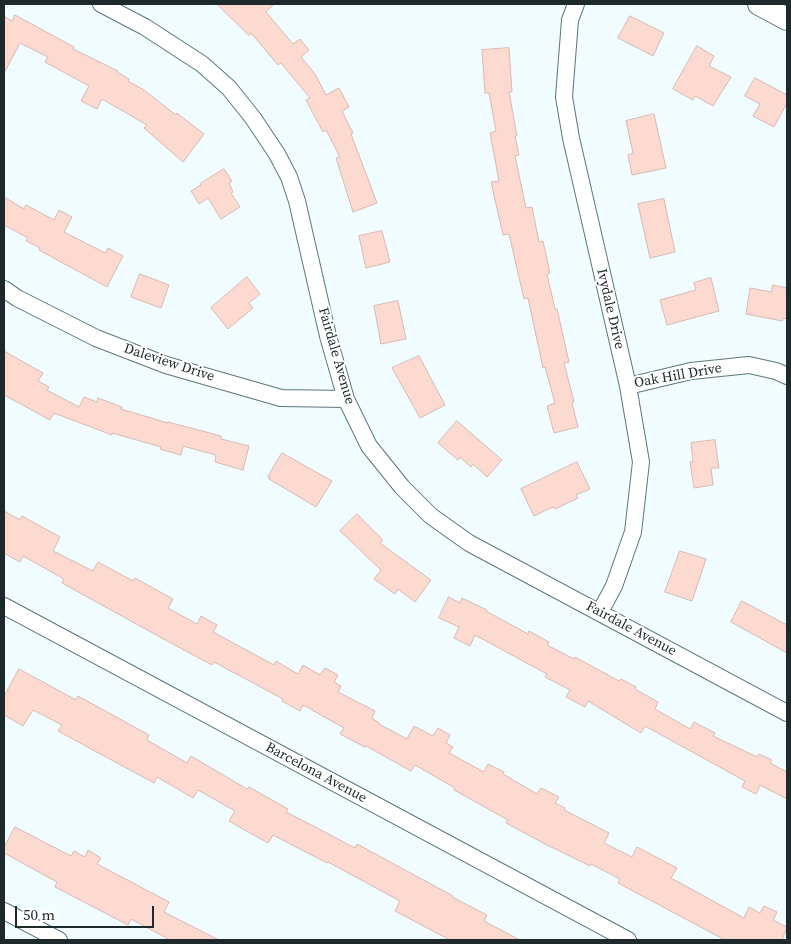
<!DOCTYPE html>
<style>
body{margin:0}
#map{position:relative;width:791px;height:944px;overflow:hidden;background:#f0fcff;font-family:"Source Serif 4",serif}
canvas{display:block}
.frame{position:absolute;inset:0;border:5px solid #1d292b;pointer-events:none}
.scale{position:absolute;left:15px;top:906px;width:139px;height:22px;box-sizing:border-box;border:2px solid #1d292b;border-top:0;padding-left:6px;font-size:15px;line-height:18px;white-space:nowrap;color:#1d292b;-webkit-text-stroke:4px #fff;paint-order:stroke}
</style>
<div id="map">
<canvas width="791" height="944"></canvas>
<div class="frame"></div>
<div class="scale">50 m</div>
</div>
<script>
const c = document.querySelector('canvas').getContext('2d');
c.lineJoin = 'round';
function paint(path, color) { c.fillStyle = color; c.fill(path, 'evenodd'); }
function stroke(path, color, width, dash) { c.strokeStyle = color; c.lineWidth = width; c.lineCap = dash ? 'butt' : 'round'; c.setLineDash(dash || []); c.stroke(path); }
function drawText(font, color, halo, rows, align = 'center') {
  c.font = font + ' "Source Serif 4",serif'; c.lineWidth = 4; c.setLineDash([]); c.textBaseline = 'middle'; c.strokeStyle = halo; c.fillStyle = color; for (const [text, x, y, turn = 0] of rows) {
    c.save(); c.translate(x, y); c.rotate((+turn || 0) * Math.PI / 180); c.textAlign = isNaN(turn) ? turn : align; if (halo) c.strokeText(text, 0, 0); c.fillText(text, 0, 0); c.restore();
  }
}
const building = new Path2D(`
 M 217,4 L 274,4 L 266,12 L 293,44 L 300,39 L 309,50 L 301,57 L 315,74 L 326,95 L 339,88 L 349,107 L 342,111 L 353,133 L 351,134 L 377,203 L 353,212 L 336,158 L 340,157 L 326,130 L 323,132 L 306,100 L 310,98 L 281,63 L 278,65 L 251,33 L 249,35 Z
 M 15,15 L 74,47 L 73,49 L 118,71 L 117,72 L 129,79 L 128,81 L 144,90 L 176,115 L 177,113 L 204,134 L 183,162 L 144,128 L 147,125 L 102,99 L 97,109 L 81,101 L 89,86 L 45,62 L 48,57 L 20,43 L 4,73 L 4,16 L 12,21 Z
 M 630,16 L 664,33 L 653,56 L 618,38 Z
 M 697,46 L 714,56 L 709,66 L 731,77 L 713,106 L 695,96 L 693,100 L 673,89 Z
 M 509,48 L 512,92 L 509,92 L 517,136 L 515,136 L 519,155 L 515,156 L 526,208 L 532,207 L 539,242 L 543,241 L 550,273 L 547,274 L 555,309 L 557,309 L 569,362 L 564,363 L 574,402 L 572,403 L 578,427 L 554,433 L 547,406 L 555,403 L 545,367 L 543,368 L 528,298 L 524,299 L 509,234 L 503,235 L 491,182 L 499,181 L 490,133 L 496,131 L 489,93 L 485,93 L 482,50 Z
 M 755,78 L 787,95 L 787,103 L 774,127 L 753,116 L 760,104 L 745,96 Z
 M 654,114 L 666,168 L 632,175 L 628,155 L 633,153 L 626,121 Z
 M 224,169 L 232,181 L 229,183 L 233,192 L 231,193 L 240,207 L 221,219 L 208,198 L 199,204 L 191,191 L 201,185 L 200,184 Z
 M 4,197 L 24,209 L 26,205 L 54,220 L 59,210 L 72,217 L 64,232 L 105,253 L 108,248 L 123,256 L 107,287 L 39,250 L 40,248 L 26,241 L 28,238 L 4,225 Z
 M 664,199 L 675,252 L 650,258 L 638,204 Z
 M 382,231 L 390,262 L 366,268 L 359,236 Z
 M 140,274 L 169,285 L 161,308 L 131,297 Z
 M 247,277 L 260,294 L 249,303 L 253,308 L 228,329 L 211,308 Z
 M 711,278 L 719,311 L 667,325 L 660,300 L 696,290 L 694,283 Z
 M 773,285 L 787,288 L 787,319 L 783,318 L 782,321 L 746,314 L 750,288 L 771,292 Z
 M 398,301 L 406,339 L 381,344 L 374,306 Z
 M 4,351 L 43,373 L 38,381 L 49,387 L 47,390 L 79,407 L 84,397 L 97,402 L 98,398 L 122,407 L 121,409 L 168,423 L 168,422 L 221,436 L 221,439 L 249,446 L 243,470 L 215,462 L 216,455 L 183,446 L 181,455 L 160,449 L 161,447 L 112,433 L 112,435 L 54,413 L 50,420 L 4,395 Z
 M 419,356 L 445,405 L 420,418 L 392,368 Z
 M 457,421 L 502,460 L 487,477 L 473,464 L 471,467 L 460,457 L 458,460 L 438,443 Z
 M 715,440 L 719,468 L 711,468 L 713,485 L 694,488 L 690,462 L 693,462 L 691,443 Z
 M 282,453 L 332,481 L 316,507 L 269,479 L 270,477 L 268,477 Z
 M 577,462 L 590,489 L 576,495 L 578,498 L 555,509 L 553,507 L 534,516 L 521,489 Z
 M 4,511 L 20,520 L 22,516 L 60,537 L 53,551 L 93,571 L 98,562 L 133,581 L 135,578 L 173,599 L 168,608 L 197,624 L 201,616 L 217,625 L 213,632 L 274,665 L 276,661 L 298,674 L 303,665 L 320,675 L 325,668 L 338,675 L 334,682 L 341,686 L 338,692 L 375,711 L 372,718 L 379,723 L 379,724 L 407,739 L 414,726 L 433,736 L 438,728 L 450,735 L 446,743 L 453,747 L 449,753 L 484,772 L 488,764 L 504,772 L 503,774 L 537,794 L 541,788 L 559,797 L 555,803 L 565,808 L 564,810 L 609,833 L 604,843 L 632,857 L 637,847 L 677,868 L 671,878 L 744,918 L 749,907 L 760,913 L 764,906 L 777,912 L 773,920 L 787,927 L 782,940 L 725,940 L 618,883 L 620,879 L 591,864 L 590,866 L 545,844 L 506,823 L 508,820 L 454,790 L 455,788 L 415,765 L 411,771 L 366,746 L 365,747 L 340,734 L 344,728 L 303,705 L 300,711 L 282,701 L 283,699 L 214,662 L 212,665 L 169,642 L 62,583 L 64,579 L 23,556 L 20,562 L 4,553 Z
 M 357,514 L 383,540 L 380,543 L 431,580 L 415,602 L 398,589 L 395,594 L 374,579 L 381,570 L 340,531 Z
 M 680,551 L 706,559 L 692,601 L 665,592 Z
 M 449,597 L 460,603 L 462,598 L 487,610 L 486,611 L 528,634 L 529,631 L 549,642 L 547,645 L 574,659 L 575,657 L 619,681 L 621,679 L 636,687 L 635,689 L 658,702 L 655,709 L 690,729 L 694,722 L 715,733 L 713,736 L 757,757 L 759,754 L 772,760 L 770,763 L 787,772 L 787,799 L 760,785 L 756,794 L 742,787 L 745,781 L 645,726 L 641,733 L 588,701 L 585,707 L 566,697 L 570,690 L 545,677 L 547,674 L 475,635 L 470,646 L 454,638 L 459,627 L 439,618 Z
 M 742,601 L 787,625 L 787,653 L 731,622 Z
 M 19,669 L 76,700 L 78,696 L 149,735 L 147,740 L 187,763 L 191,756 L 247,789 L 249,787 L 288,809 L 286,812 L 321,830 L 355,848 L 357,844 L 453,896 L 452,897 L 487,915 L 484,921 L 520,940 L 450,940 L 395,911 L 400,901 L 328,862 L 327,863 L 273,835 L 268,843 L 229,821 L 235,811 L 198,790 L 193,798 L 157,777 L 154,783 L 58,731 L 62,725 L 33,710 L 23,726 L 4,715 L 4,697 Z
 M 15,827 L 71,856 L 74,851 L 85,857 L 88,850 L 101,858 L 97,864 L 169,902 L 164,912 L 219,940 L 170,940 L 131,919 L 128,925 L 55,887 L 57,882 L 4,853 L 4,848 Z`);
paint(building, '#fddad0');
stroke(building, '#d5b9b1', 1);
const street = new Path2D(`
 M 101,4 L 145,27 L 202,64 L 229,88 L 253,118 L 277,154 L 289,177 L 297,201 L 328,336 L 346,399 L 369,446 L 402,487 L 431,516 L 469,543 L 787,713
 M 576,4 L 570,20 L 564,97 L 571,138 L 628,386 L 641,462 L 633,532 L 614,586 L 600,612
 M 4,289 L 17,298 L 96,338 L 166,365 L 281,398 L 346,399
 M 628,386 L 691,371 L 749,365 L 776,371 L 787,376
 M 4,606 L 628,940
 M 4,911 L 59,940`);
const secondary = new Path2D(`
 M 759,4 L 787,19`);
stroke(street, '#5a777c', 18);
stroke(secondary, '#5a777c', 24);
stroke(street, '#fff', 16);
stroke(secondary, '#fff', 22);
drawText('14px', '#1d292b', '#fff', [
 ["Ivydale Drive",610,309,77],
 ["Fairdale Avenue",336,356,74],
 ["Daleview Drive",169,363,18],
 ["Oak Hill Drive",678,376,-10],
 ["Fairdale Avenue",631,629,28],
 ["Barcelona Avenue",316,773,28]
]);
</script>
